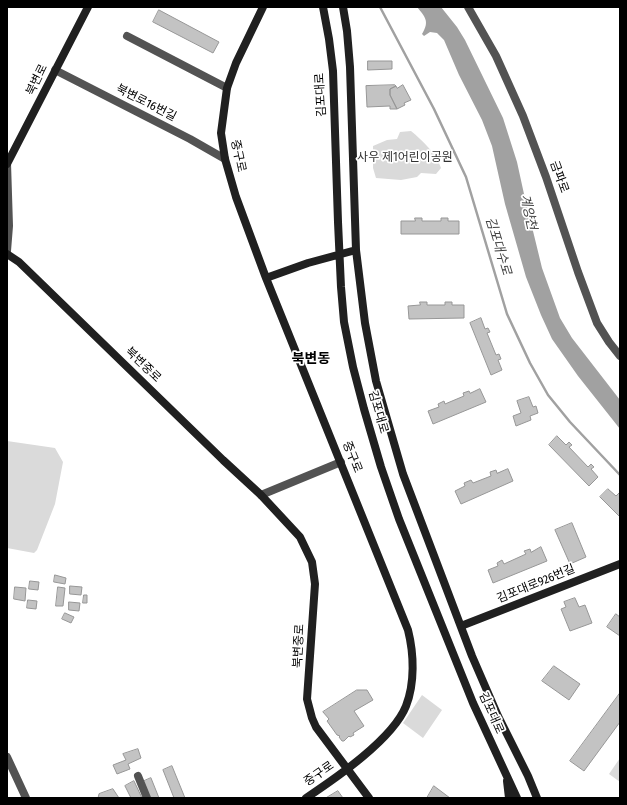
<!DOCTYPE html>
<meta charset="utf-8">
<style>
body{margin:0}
#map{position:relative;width:627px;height:805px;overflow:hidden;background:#fff;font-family:"Fira Sans Condensed",sans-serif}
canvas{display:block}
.frame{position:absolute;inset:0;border:8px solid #000;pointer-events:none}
</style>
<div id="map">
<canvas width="627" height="805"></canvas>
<div class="frame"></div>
</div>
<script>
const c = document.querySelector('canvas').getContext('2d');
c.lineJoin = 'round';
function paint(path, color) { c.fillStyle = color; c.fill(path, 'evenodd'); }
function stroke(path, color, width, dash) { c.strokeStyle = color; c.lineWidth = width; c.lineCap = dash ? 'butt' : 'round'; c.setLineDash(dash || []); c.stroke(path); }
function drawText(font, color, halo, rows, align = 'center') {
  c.font = font + ' "Fira Sans Condensed","Noto Sans KR",sans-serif'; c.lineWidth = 3.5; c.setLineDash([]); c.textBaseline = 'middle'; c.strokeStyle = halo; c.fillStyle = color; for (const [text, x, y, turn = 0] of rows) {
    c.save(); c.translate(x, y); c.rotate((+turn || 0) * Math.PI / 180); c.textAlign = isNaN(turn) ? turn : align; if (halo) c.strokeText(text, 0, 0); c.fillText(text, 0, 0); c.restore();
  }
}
paint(new Path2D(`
 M 411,131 C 423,141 436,153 441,168 L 436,174 L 421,173 L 417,177 L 401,180 L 376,178 L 373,168 L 373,146 L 387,140 L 397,139 L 400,132 Z
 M 7,441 L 55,448 L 63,462 L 55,504 L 37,550 L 34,553 L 7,548 Z
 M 422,695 L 442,710 L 423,738 L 403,723 Z
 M 620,758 L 620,782 L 609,774 Z`), '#dadada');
paint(new Path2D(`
 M 417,7 L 441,7 L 457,27 L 465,40 L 503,118 L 517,162 L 524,194 L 542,268 L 560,318 L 572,338 L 620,400 L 620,429 L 578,376 L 552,339 L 541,315 L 526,277 L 505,204 L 492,146 L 482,120 L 459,75 L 444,40 L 437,33 L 430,32 L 424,36 L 422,34 C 430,21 425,17 417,7 Z`), '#a1a1a1');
stroke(new Path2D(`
 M 380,7 L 434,109 L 466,177 L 507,314 L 530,363 L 548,395 L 570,422 L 620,475`), '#a1a1a1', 2.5);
const building = new Path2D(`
 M 159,10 L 219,42 L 213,53 L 153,22 Z
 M 368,61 L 392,61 L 392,69 L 368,70 Z
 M 395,85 L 396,86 L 390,89 L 390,95 L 397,109 L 390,109 L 390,106 L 367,107 L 366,86 Z
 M 403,85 L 411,100 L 404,103 L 405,105 L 397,109 L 390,95 L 390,89 L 396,86 L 397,88 Z
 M 415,218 L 422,218 L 422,221 L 441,221 L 441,218 L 448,218 L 448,221 L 459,221 L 459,234 L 401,234 L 401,221 L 415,221 Z
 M 420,302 L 427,302 L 427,305 L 445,305 L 445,302 L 452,302 L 452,305 L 464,305 L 464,318 L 409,319 L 408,306 L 420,305 Z
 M 481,318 L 485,329 L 488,328 L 490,332 L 487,333 L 496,355 L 499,354 L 501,359 L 498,360 L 502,370 L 491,375 L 470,323 Z
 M 480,389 L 486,402 L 433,424 L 428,411 L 439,407 L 438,404 L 444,401 L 445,404 L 464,396 L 463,393 L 469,391 L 470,393 Z
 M 529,397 L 533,407 L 536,406 L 538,413 L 530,416 L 531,420 L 516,426 L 513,416 L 521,413 L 517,401 Z
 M 557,436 L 566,445 L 569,442 L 572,445 L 569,447 L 588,467 L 591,464 L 594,467 L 591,469 L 598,477 L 589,486 L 549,445 Z
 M 508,469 L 513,481 L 461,504 L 455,491 L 465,486 L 464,483 L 471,480 L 473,483 L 491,476 L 490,472 L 496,470 L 497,473 Z
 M 608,489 L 616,496 L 619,493 L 620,494 L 620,517 L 600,497 Z
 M 572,523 L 586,557 L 570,564 L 555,530 Z
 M 541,547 L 547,561 L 493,583 L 488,570 L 498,566 L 497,563 L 502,560 L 504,564 L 526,554 L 524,551 L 530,549 L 531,552 Z
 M 55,575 L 66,578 L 65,584 L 54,582 Z
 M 30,581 L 39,582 L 38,590 L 29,589 Z
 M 70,586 L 82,587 L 81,595 L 70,594 Z
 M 15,587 L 26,588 L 25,601 L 14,599 Z
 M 58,587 L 65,588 L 63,606 L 56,606 Z
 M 84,595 L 87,595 L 87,603 L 83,603 Z
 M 575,598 L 579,607 L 585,605 L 592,623 L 570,631 L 561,609 L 566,607 L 564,602 Z
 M 28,600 L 37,601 L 36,609 L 27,608 Z
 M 69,602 L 80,603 L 79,611 L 69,610 Z
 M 65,613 L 74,617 L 71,623 L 62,619 Z
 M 616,614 L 620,617 L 620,636 L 607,627 Z
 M 554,666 L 580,684 L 569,700 L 542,681 Z
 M 357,690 L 367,690 L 373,700 L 354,711 L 364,726 L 353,733 L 354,735 L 350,737 L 349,736 L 344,741 L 342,741 L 339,737 L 340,736 L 337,735 L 327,721 L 329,719 L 323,712 Z
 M 620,693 L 620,722 L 584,771 L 570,761 Z
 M 138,749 L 141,758 L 128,764 L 130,769 L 117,774 L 113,765 L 126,760 L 123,754 Z
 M 172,766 L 185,798 L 174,798 L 163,770 Z
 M 151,778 L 159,798 L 149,798 L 142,782 Z
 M 134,781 L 142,798 L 131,798 L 125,786 Z
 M 434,786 L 450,798 L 427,798 Z
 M 113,789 L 119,798 L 98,798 L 99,794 Z
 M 338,791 L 343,798 L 326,798 Z`);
paint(building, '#c3c3c3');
stroke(building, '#979797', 1);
stroke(new Path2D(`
 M 468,7 L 496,56 L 523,116 L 546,177 L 578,272 L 597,323 L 609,342 L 620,356
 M 127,36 L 227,88
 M 55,70 L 190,139 L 225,159
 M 7,251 L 9,226 L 7,163
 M 261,495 L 341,462
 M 7,757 L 26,798
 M 138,776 L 147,798`), '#535353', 8);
stroke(new Path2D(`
 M 263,7 L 236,63 L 227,88 L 221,133 L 225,159 L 236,197 L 266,278 L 408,630 C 414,654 415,683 406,706 C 393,739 336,778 306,798
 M 323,7 L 329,39 L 333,71 L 338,222 L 341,287 L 344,322 L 353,367 L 364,409 L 381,467 L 399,519 L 473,703 L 517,798
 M 343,7 L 347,31 L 350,67 L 356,250 L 365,323 L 376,381 L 403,474 L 472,656 L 498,716 L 528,776 L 537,798
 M 7,164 L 88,7
 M 7,254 L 19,262 L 223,460 L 261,495 L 300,537 L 312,562 L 315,584 L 307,699 L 312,718 L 316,727 L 369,798
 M 266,278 L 308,263 L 356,250
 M 461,626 L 620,564
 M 507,781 L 509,798`), '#202020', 8);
drawText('12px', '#000', '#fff', [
 ["북변로",37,80,-64],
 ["김포대로",321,95,-93],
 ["북변로16번길",146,103,27],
 ["중구로",238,156,78],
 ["금파로",559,177,70],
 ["북변중로",143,365,44],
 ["김포대로",378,412,74],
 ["중구로",352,457,68],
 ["김포대로926번길",536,584,-22],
 ["북변중로",299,646,-87],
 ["김포대로",491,713,66],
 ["중구로",319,774,-35]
]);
drawText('12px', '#313131', '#fff', [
 ["사우 제1어린이공원",405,158]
]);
drawText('italic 13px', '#424242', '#fff', [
 ["계양천",528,212,78],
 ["김포대수로",498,246,73]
]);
drawText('bold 14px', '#000', '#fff', [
 ["북변동",311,359]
]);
</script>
